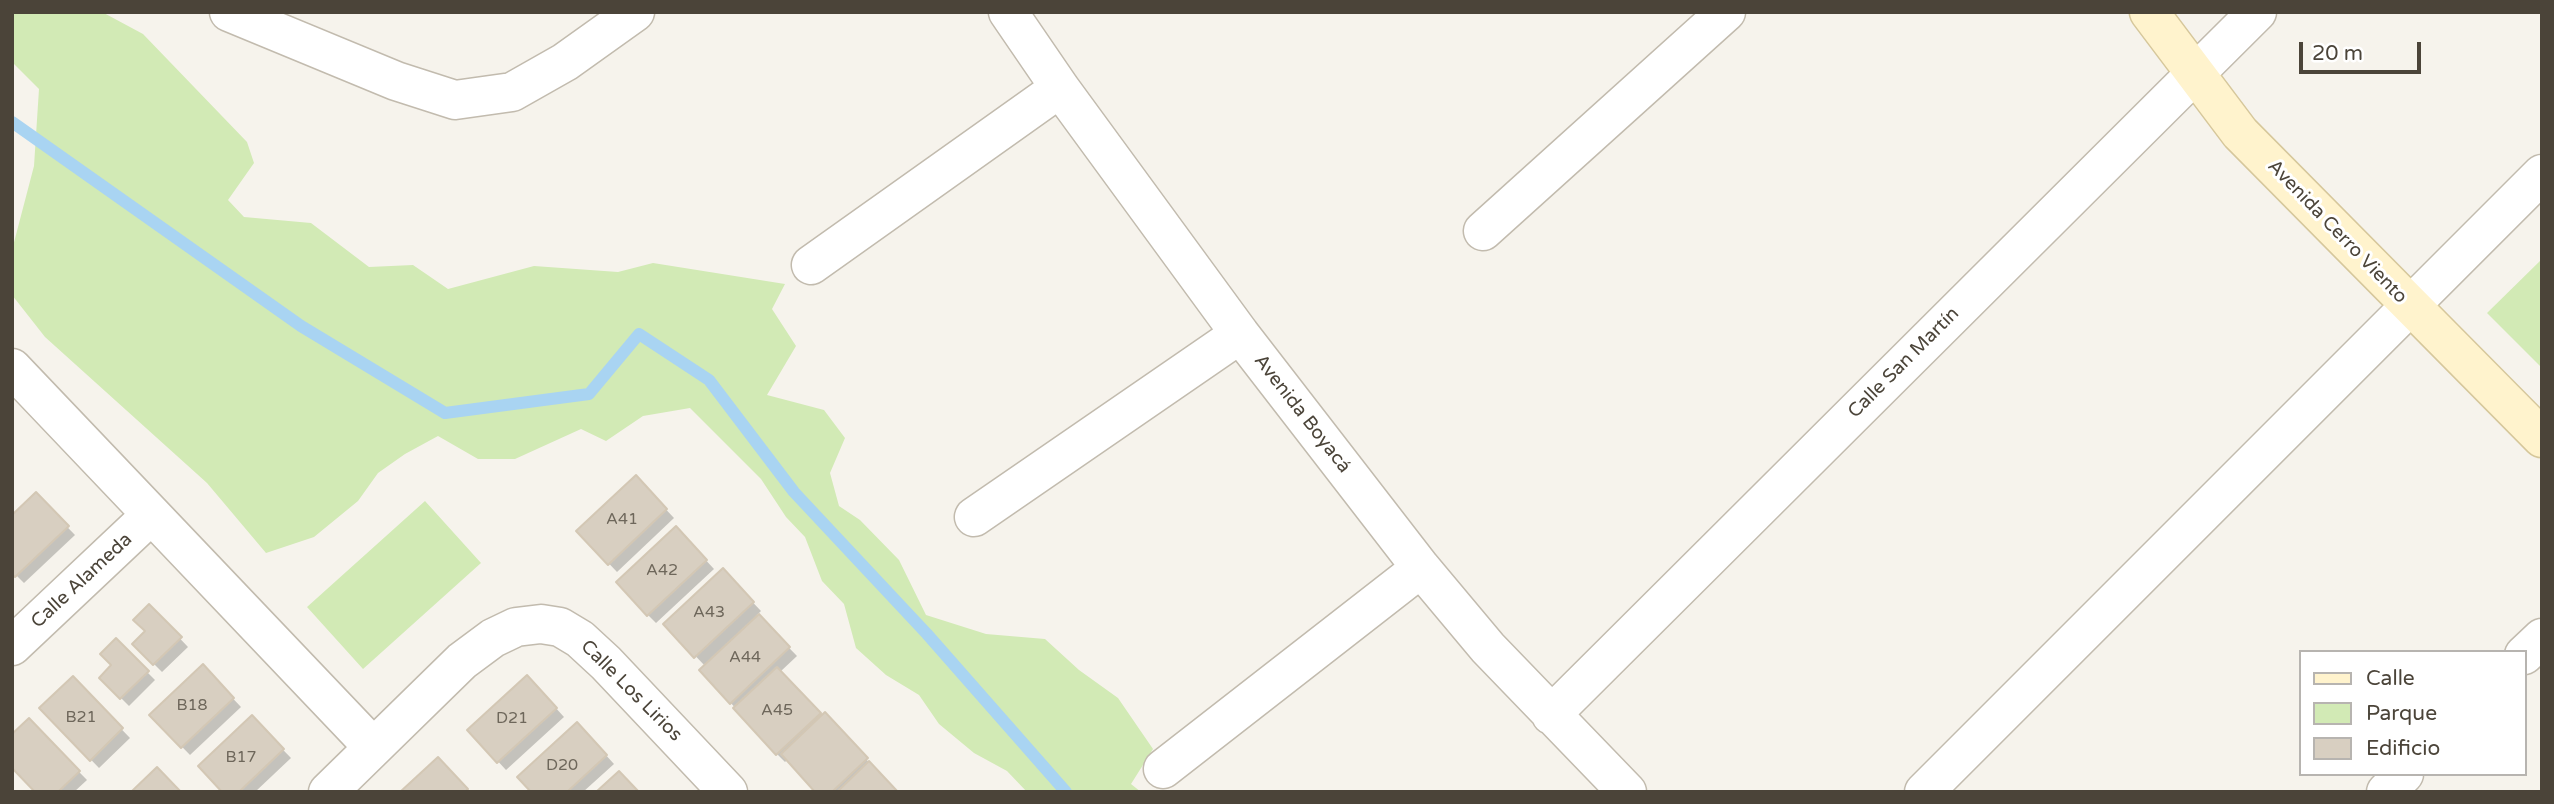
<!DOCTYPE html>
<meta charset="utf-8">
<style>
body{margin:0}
#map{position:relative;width:2554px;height:804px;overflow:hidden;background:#f6f3ec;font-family:"Varela Round",sans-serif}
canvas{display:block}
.frame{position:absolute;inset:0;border:14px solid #4b4439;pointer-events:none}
.legend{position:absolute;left:2299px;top:650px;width:228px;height:126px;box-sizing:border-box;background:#fff;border:2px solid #b7b4b0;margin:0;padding:9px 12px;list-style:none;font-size:21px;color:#4b4439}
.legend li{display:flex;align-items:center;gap:14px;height:35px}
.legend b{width:35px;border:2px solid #b7b4b0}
.scale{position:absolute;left:2299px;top:42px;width:122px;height:32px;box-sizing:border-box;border:4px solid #4b4439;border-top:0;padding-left:9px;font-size:21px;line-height:24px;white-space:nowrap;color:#4b4439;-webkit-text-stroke:5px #fff;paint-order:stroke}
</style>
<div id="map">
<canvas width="2554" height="804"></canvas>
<div class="frame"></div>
<ul class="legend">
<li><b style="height:9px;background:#fff3cd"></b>Calle</li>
<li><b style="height:19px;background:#d2eab5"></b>Parque</li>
<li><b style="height:19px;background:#d8cfc1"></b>Edificio</li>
</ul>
<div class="scale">20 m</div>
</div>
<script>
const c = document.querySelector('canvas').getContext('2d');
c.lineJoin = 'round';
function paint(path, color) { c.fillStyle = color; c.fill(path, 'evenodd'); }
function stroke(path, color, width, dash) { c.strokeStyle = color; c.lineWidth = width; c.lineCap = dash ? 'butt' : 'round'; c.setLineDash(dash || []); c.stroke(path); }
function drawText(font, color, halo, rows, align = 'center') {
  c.font = font + ' "Varela Round",sans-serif'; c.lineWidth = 6; c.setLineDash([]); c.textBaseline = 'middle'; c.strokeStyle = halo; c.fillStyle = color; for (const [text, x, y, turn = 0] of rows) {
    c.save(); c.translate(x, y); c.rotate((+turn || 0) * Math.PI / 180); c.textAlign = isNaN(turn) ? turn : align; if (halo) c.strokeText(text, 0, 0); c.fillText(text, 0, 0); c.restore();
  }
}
paint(new Path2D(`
 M 12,12 L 102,12 L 143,34 L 247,142 L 254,163 L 228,200 L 244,217 L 311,223 L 369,267 L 413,265 L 448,289 L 534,266 L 618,272 L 653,263 L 785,284 L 772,309 L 796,346 L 767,395 L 824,410 L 845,438 L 830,473 L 839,506 L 860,520 L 899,560 L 926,615 L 986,634 L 1045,639 L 1079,670 L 1118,698 L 1153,749 L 1131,784 L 1141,792 L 1027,792 L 1007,771 L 974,753 L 939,724 L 919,695 L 886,675 L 856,648 L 844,604 L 822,581 L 805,537 L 786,517 L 761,479 L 690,408 L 643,416 L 606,441 L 581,429 L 515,459 L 478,459 L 438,436 L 405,454 L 378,473 L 358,501 L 314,537 L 266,553 L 207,483 L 45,337 L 12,295 L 12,250 L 34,166 L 39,89 L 12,62 Z
 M 2542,259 L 2542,368 L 2487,313 Z
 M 425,501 L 481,563 L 363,669 L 307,607 Z`), '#d2eab5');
paint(new Path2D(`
 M 644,486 L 674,518 L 617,572 L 579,532 Z
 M 36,495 L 75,535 L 24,583 L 12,571 Z
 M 676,528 L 714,569 L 656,623 L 648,615 Z
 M 723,571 L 761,611 L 757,615 L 797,656 L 780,672 L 823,717 L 833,723 L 896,792 L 818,792 L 788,759 L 785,762 L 777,754 L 701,670 L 705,666 L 665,624 Z
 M 149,606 L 188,647 L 162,672 L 134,644 L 147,631 Z
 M 116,641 L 155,680 L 129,706 L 101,678 L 114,665 Z
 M 203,667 L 241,707 L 190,755 L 151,715 Z
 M 73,679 L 130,738 L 99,768 L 41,708 Z
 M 535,685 L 564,717 L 506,770 L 470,731 Z
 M 252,718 L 291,758 L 255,792 L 225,792 Z
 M 29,721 L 87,780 L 74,792 L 38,792 Z
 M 585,732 L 614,764 L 583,792 L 533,792 Z`), '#0003');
stroke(new Path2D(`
 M 12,122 L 301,326 L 445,413 L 589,394 L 639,334 L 709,380 L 794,492 L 927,634 L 1066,792`), '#a9d4f2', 12);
const building = new Path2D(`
 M 636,475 L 667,509 L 608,565 L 576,531 Z
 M 36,492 L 69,526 L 15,577 L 12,574 L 12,515 Z
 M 676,526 L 707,560 L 647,616 L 616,582 Z
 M 723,568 L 754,602 L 694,658 L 663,624 Z
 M 149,604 L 182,637 L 153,665 L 132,644 L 145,631 L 133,620 Z
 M 759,614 L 790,647 L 730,704 L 699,670 Z
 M 116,638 L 149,671 L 120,699 L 99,678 L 111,665 L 100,654 Z
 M 203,664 L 234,698 L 181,748 L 149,715 Z
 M 777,667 L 821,713 L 776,755 L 733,708 Z
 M 527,675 L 557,708 L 497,763 L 467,730 Z
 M 73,676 L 123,728 L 90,761 L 39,708 Z
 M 825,712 L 868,758 L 832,792 L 815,792 L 781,754 Z
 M 252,715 L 284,749 L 239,792 L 222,792 L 198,766 Z
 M 29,718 L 80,771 L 58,792 L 35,792 L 12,768 L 12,734 Z
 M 577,722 L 607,755 L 567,792 L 531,792 L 517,777 Z
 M 438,757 L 468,789 L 465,792 L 400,792 Z
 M 869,761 L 898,792 L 837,792 Z
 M 157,767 L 181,792 L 131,792 Z
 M 619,771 L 639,792 L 596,792 Z`);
paint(building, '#d8cfc1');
stroke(building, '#d3c7b4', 2);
const street = new Path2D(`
 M 229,12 L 396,81 L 455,100 L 512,92 L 565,62 L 635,12
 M 1008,12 L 1060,88 L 1240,334 L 1421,568 L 1488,648 L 1627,792
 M 1483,231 L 1726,12
 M 811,265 L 1060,88
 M 12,368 L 373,747
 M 974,517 L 1240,334
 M 12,646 L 151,515
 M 2524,655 L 2542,638
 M 1551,715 L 2257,12
 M 1163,769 L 1421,568
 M 328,792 L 462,661 L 493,638 L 516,627 L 541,624 L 560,627 L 580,639 L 606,663 L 728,792
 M 1924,792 L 2542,174
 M 2386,792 L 2404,774`);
const secondary = new Path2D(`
 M 2149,12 L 2240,133 L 2542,438`);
stroke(street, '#c2bbae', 41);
stroke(secondary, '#d6c79b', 41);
stroke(street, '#fff', 38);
stroke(secondary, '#fff3cd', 38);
drawText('16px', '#6e675b', null, [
 ["A41",622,520],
 ["A42",662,571],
 ["A43",709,613],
 ["A44",745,658],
 ["B18",192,706],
 ["A45",777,711],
 ["B21",81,718],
 ["D21",512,719],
 ["B17",241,758],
 ["D20",562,766]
]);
drawText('19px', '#4b4439', '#fff', [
 ["Avenida Cerro Viento",2337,232,46],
 ["Calle San Martín",1904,363,-45],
 ["Avenida Boyacá",1302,414,52],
 ["Calle Alameda",82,581,-43],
 ["Calle Los Lirios",631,691,45]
]);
</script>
